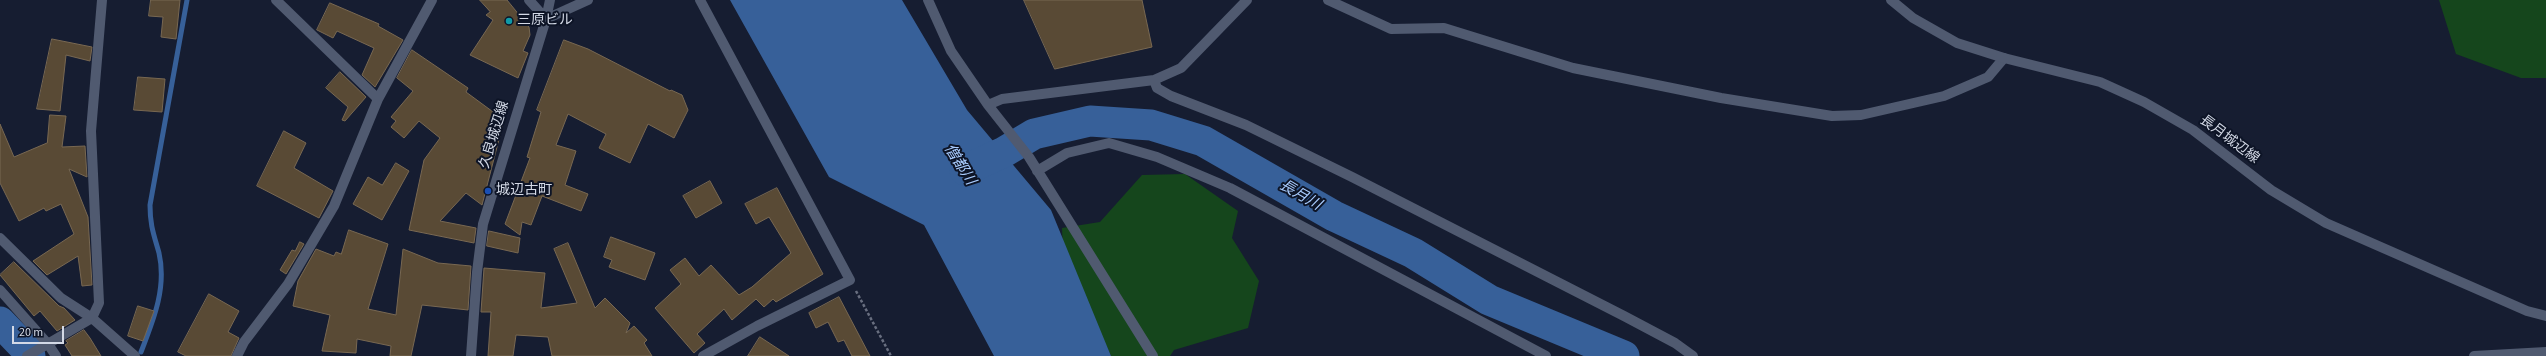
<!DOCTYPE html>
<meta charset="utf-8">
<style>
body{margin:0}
#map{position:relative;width:2546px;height:356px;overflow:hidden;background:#161d31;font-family:"Source Sans 3",sans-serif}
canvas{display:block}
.scale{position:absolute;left:12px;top:326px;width:52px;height:18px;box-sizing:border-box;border:2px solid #d3d9e6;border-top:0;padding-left:5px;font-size:12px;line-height:14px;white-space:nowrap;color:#d3d9e6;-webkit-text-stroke:3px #0d1426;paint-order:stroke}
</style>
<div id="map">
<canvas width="2546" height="356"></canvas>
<div class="scale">20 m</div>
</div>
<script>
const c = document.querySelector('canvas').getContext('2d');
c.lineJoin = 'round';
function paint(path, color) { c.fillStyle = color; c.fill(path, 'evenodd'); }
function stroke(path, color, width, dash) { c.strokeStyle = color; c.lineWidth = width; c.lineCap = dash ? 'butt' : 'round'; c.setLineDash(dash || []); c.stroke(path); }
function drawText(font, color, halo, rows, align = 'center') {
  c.font = font + ' "Source Sans 3","Noto Sans JP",sans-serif'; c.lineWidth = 4; c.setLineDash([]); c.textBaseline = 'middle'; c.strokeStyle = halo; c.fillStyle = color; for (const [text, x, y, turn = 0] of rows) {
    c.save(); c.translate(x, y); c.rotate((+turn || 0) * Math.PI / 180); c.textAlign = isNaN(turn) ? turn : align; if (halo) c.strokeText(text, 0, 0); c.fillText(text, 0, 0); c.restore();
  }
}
paint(new Path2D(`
 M 2439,0 L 2546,0 L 2546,78 L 2521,78 L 2456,54 Z
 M 1185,174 L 1238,211 L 1232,238 L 1259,281 L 1248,328 L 1174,350 L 1170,356 L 1111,356 L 1063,251 L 1062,228 L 1100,222 L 1142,175 Z`), '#15461c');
paint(new Path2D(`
 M 730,0 L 902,0 L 967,110 L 1051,210 L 1111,356 L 994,356 L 924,225 L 829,177 Z`), '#376099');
stroke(new Path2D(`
 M 141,352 C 153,321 167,288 159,253 C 154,235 150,226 150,205 L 187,0`), '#376099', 5);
stroke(new Path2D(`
 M 965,170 L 1004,152 L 1034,134 L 1090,121 L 1151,125 L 1203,141 L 1334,216 L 1413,253 L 1489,300 L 1624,356
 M 0,322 L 27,350 L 30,356`), '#376099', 31);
const building = new Path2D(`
 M 151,0 L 180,0 L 176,39 L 161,37 L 163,17 L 149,16 Z
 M 480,0 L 507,0 L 529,27 L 530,35 L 523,51 L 528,53 L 518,78 L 470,55 L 493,20 L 486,15 L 490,12 Z
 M 1024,0 L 1142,0 L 1152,47 L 1055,69 Z
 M 330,3 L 379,24 L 378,26 L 403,40 L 375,87 L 362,75 L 374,48 L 337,31 L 333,38 L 317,30 Z
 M 52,39 L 92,47 L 90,61 L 66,55 L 60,111 L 37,109 Z
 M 564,40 L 588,49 L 670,91 L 671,90 L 682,95 L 688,110 L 674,138 L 648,124 L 630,163 L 599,148 L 606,134 L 568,114 L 556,145 L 576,151 L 565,185 L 588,194 L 581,211 L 542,196 L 531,225 L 522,222 L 520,235 L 505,224 L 530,158 L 527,157 L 541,112 L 537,110 Z
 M 412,50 L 468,88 L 466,92 L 504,120 L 482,205 L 466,193 L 440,221 L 476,228 L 474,243 L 409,230 L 424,160 L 440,138 L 419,121 L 404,138 L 391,127 L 396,121 L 391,117 L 413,91 L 397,78 Z
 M 340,72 L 366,97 L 345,121 L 342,120 L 348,107 L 326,88 Z
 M 138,77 L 165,79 L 162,112 L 134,110 Z
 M 50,115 L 66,116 L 62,147 L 85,146 L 87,177 L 69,169 L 88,217 L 92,285 L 82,286 L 78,256 L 47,275 L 33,261 L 74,234 L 61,204 L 46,211 L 44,208 L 19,221 L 0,183 L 0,124 L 14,157 L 47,143 Z
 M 284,131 L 306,143 L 294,168 L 333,191 L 319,218 L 257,186 Z
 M 396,163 L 409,171 L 382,220 L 353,204 L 368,177 L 382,185 Z
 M 710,181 L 722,203 L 696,218 L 683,196 Z
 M 777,188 L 823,274 L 776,302 L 773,299 L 764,307 L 756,299 L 732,320 L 724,309 L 697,334 L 705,343 L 694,353 L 655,308 L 681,284 L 670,270 L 685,258 L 699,276 L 711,265 L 739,295 L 752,287 L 791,253 L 769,217 L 756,224 L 745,204 Z
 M 349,230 L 388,244 L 368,309 L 396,315 L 403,249 L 438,263 L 471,266 L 468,310 L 422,305 L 411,356 L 390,356 L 391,346 L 357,339 L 356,353 L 322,351 L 330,315 L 293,306 L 298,281 L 316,249 L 334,256 L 336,252 L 341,254 Z
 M 489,231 L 520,238 L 518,253 L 487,246 Z
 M 611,237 L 655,253 L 645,280 L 609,267 L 612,260 L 604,257 Z
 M 300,242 L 304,244 L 286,274 L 280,270 L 292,250 L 295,251 Z
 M 568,243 L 595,308 L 605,298 L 630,323 L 626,333 L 634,326 L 647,340 L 644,343 L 652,356 L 552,356 L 548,337 L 516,335 L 513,356 L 488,356 L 491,312 L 481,312 L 484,268 L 545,273 L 541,308 L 577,303 L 554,249 Z
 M 14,262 L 59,306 L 64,308 L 75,320 L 57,331 L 40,311 L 34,316 L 0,275 Z
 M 209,294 L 239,311 L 228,332 L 239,338 L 231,356 L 186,356 L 178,352 Z
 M 839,297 L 870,356 L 852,356 L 844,340 L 838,342 L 828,322 L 816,328 L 809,313 Z
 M 138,306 L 154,311 L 143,341 L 128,336 Z
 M 84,330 L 90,338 L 101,356 L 72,356 L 65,345 L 68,343 L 66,341 Z
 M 760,337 L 789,356 L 748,356 Z`);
paint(building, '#594a35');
stroke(building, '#786852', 1);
stroke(new Path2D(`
 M 856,291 L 891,356`), '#686e7f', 2.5, [3, 2]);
stroke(new Path2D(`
 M 276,0 L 378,99
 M 529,0 L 546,19
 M 700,0 L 850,280 L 757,326 L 703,356
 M 928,0 L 951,51 L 988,105 L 1029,157 L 1153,356
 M 1328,0 L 1391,29 L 1444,28 L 1573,68 L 1721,98 L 1832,116 L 1861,115 L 1944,96 L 1988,77 L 2004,58
 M 546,19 L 550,0
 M 1154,80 L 1157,88 L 1171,96 L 1246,125 L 1352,177 L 1624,316 L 1675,343 L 1693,356
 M 988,105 L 1002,99 L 1154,80 L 1181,68 L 1247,0
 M 1037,171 L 1067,153 L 1109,143 L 1157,157 L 1230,188 L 1546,356
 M 0,238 L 61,298 L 92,318 L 135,356
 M 0,290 L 48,344 L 56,356
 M 27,356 L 92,318 L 99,303 L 91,131 L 102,0
 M 237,356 L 244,342 L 288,284 L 334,206 L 378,99 L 432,0
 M 2474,356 L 2546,352`), '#505a70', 10);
stroke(new Path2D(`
 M 1891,0 L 1913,18 L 1957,43 L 2004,58 L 2100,82 L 2144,102 L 2193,130 L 2271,190 L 2326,223 L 2527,311 L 2546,316
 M 471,356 L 477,272 L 483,224 L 546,19 L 588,0`), '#505a70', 10);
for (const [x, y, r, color] of [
 [509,21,4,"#0f9aa8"],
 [488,191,4,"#1a4fb4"]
]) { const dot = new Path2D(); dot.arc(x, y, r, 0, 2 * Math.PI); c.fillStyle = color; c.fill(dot); stroke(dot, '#0d1426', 1.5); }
drawText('14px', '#d3d9e6', '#0d1426', [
 ["三原ビル",517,21],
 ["城辺古町",496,191]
], 'left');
drawText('14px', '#d3d9e6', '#0d1426', [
 ["久良城辺線",495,135,-73],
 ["長月城辺線",2229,140,37]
]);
drawText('italic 15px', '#a9ccfe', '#0d1426', [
 ["僧都川",959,165,58],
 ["長月川",1300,196,30]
]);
</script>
